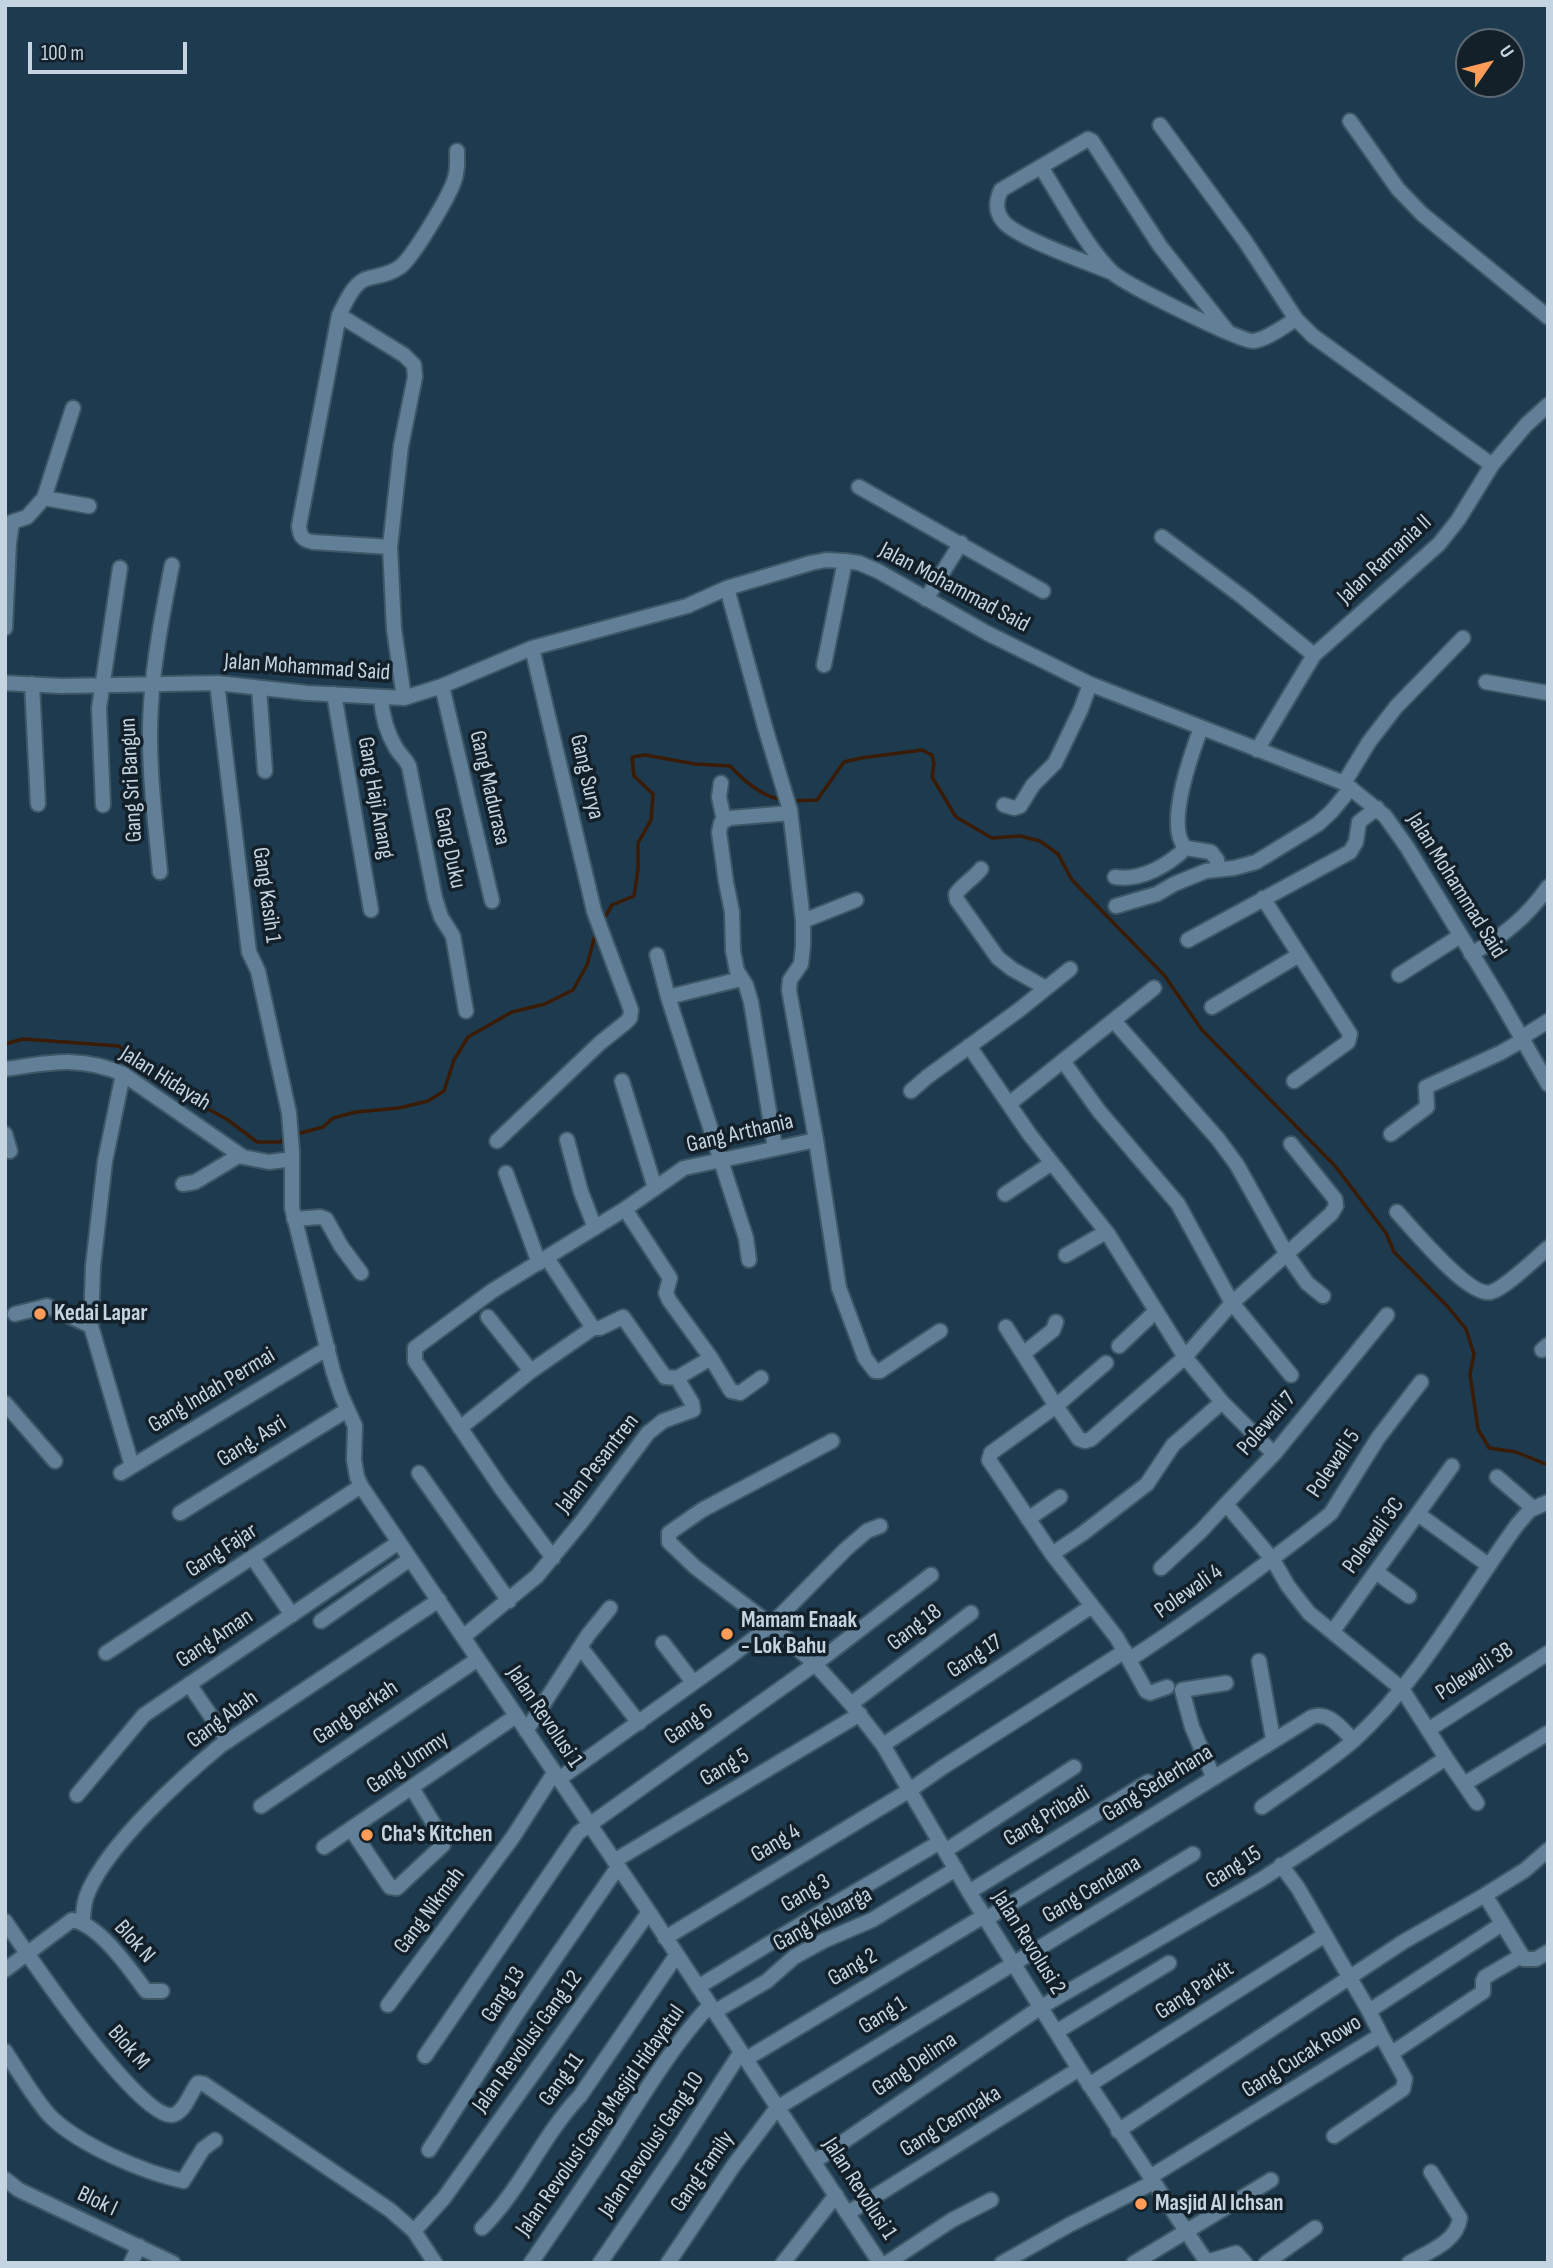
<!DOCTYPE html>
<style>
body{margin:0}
#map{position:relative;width:1553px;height:2268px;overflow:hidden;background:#1d3a4e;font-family:"Sofia Sans Condensed",sans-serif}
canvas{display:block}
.frame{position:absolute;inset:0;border:7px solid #c4d4e1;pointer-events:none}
.north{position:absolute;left:1455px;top:28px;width:70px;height:70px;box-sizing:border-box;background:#132029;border:2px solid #5a6873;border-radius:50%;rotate:55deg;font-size:19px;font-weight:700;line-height:28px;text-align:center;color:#c4d4e1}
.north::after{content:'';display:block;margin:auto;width:24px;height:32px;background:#fe9c58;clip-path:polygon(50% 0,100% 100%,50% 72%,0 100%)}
.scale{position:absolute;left:28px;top:42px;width:159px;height:32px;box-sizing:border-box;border:4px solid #c4d4e1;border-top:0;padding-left:9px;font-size:21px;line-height:24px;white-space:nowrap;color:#c4d4e1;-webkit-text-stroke:5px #132029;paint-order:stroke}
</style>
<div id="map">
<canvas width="1553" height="2268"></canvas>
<div class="frame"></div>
<div class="north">U</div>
<div class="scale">100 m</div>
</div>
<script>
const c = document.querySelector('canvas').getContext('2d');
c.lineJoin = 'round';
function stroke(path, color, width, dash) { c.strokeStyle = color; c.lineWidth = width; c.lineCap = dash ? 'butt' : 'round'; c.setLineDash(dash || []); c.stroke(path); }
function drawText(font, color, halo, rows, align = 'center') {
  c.font = font + ' "Sofia Sans Condensed",sans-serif'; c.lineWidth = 7; c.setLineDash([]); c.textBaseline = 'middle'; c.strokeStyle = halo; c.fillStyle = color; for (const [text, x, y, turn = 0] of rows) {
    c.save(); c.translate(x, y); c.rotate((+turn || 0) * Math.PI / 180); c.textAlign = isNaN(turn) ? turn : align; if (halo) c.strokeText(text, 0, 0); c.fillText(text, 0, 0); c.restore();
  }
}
stroke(new Path2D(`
 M 791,801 L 817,800 L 844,762 L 861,758 L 922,750 L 932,755 L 934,764 L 932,777 L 956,817 L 992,838 L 1020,836 L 1040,841 L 1058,854 L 1072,880 L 1164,975 L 1202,1030 L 1336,1167 L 1386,1233 L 1394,1252 L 1448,1307 L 1466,1329 L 1474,1354 L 1470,1374 L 1478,1429 L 1489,1448 L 1516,1452 L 1548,1465
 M 602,922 L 612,905 L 634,896 L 638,869 L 638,843 L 651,820 L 653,794 L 634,776 L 632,757 L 645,755 L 695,764 L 730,766 C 744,781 762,797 783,800
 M 5,1044 L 23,1039 L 119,1046 L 157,1076 L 194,1101 L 228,1120 L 257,1142 L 280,1142 L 286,1137
 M 293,1135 L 323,1127 L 333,1118 L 356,1112 L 399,1108 L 428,1101 L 444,1091 L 454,1060 L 468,1037 L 512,1012 L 545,1004 L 573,990 L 587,965 L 596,932`), '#3a1c06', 3.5);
const minor = new Path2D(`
 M 1350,121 L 1398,189 L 1422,214 L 1548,317
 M 1160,125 L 1245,241 L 1296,319 L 1313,336 L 1492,465
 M 1041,167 C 1062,200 1086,247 1113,273 C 1125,284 1241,342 1253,341 C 1268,339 1284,326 1296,319
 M 1113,273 C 1090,263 1016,238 1003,221 C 995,211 996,201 1001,190 L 1088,139 L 1092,141 L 1160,246 L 1228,332
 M 339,315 L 299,526 C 300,536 302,540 313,542 L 390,547
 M 859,487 L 1043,591
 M 44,498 L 89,506
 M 1162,537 L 1244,598 L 1314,655
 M 926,599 L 961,543
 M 5,628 L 9,543 L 12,522 L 27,517 L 44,498 L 73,408
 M 824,665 L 845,561
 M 1486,682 L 1548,693
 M 5,683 L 61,686 L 217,683 L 307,693 L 404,698 L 442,686 L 532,648 L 687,606 L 727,588 L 811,563 L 826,560 L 845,561 L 859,563 L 878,571 L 987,633 L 1090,684 L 1344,783 L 1385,816 L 1407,847 L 1500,1000 L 1548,1084
 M 217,683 L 249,952 L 258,971 L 289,1113 L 292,1151 L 292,1208 L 333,1371 L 341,1395 L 355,1426 L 354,1460 L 357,1477 L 361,1486 L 649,1912 L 880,2263
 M 32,684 L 38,804
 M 442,686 L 492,901
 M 259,688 L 265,771
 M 334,694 L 371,910
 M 381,698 C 382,714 387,733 396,748 C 400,755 405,758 409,766 L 435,898 L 441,917 L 453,936 L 466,1011
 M 404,698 L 394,629 L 390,547 L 401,446 L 415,377 L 414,365 L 404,355 L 339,315 C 346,302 354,281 369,278 C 381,275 390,274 400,267 C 413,257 451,194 455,178 C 458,169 457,160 457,151
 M 1201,728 C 1192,752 1164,828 1186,848 L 1211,852 L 1217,860 L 1218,869
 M 1257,750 L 1314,655 L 1439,544 L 1458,520 L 1492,465 L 1526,425 L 1548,405
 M 721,783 L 719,797 L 724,820
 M 1344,783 L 1369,742 L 1396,707 L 1463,638
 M 103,805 L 99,708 L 120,568
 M 1004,805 L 1014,808 L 1020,806 L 1033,785 L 1055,763 L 1081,709 L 1090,684
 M 981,869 C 974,878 963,884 956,894 L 957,900 L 998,958 L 1012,969 L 1046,988
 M 160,872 C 155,818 147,759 151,704 C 154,657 163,611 172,565
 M 1115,877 C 1142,881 1168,865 1186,848
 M 1263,898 L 1350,1034 L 1348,1042 L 1294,1081
 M 1116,906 L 1157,894 L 1174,884 L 1206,871 L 1234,868 L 1256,862 L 1318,824 L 1332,811 L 1351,788
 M 803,921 L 856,900
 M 1188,940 L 1350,852 L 1356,842 L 1359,822 L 1377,808
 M 1471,954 C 1501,938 1528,916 1548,887
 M 657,955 L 668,997 L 746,1238 L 749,1260
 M 1399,975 L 1460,936
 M 668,997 L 741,979
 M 1212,1007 L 1299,955
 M 1114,1021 L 1218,1139 L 1237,1165 L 1286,1253 L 1307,1283 L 1323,1296
 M 1521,1038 L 1548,1021
 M 969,1046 L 1030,1135 L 1108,1234 L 1185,1357 L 1222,1402 L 1274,1454
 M 1063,1061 L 1099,1111 L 1178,1204 L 1232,1303 L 1291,1375
 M 5,1069 C 49,1063 80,1055 123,1074 L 243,1157 L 269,1162 L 292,1159
 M 123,1074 L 105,1161 L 93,1266 L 91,1326 L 132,1466
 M 622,1081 L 655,1188
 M 911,1091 L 927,1077 L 1019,1010 L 1070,969
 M 1009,1104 L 1154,988
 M 5,1134 L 10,1151
 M 1391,1134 L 1427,1107 L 1426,1087 L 1500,1053 L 1523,1040
 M 567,1140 L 581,1192 L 595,1228
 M 816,1140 L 839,1288 L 865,1358 L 875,1371 L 880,1371 L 940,1331
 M 497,1141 L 600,1043 L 625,1023 L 630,1018 L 631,1010 L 594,911 L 532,648
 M 775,1148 L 751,1002 L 746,985 L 737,971 L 733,951 L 732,912 L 726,882 L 719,832 L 721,823 L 730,818 L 790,813
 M 506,1173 L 539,1263
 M 183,1184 L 195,1182 L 240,1155
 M 1005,1194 L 1052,1163
 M 625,1209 L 670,1278 L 666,1293 L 669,1300 L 711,1358 L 726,1383 L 731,1391 L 740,1393 L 761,1378
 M 1397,1212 C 1413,1229 1469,1298 1491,1292 C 1504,1289 1536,1258 1548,1248
 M 294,1219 L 320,1217 L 326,1219 L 341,1246 L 361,1273
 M 1066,1255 L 1106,1232
 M 547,1258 L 593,1328 L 600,1328 L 623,1317 L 665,1377 L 677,1378 L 711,1358
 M 15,1314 L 47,1306 L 91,1326
 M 1387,1315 L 1274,1454 L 1226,1504 L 1273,1560 L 1288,1586 L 1309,1613 L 1402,1689 L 1446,1758 L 1477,1803
 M 488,1317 L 531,1371
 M 1006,1327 L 1056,1406 L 1079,1439 L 1085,1441 L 1091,1439 L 1185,1357 L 1232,1303 L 1331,1214 L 1336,1206 L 1335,1199 L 1291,1144
 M 1119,1346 L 1156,1311
 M 1542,1350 L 1548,1345
 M 1023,1354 L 1053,1330 L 1056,1322
 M 1106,1363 L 1056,1406 L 991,1453 L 989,1460 L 1052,1554 L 1117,1638 L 1146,1691 L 1150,1693 L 1167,1687
 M 5,1403 L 55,1461
 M 460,1428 L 531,1371 L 593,1328
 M 832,1441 L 702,1510 L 669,1533 L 669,1542 L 695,1567 L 771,1625 L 815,1664 L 851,1704 L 883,1745 L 969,1892 L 1079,2069 L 1204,2258 L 1210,2261 L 1236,2253 L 1245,2263
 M 121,1473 L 328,1348
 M 419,1473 L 509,1601
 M 1497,1477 L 1533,1508
 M 180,1513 L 347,1410
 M 1418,1514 L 1488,1565
 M 1028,1519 L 1060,1497
 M 1052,1554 L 1082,1534 L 1147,1484 L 1173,1445 L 1222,1402
 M 253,1558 L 292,1615
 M 553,1558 L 501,1488 L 415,1361 L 415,1348 L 492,1291 L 625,1209 L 684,1168 L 816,1140 L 789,990 L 790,980 L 801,964 L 803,946 L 803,921 L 790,810 L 765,727 L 727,588
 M 1161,1568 L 1201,1531 L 1226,1504
 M 1376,1572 L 1409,1596
 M 321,1621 L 410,1559
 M 1333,1631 L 1452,1466
 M 463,1637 L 537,1576 L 583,1520 L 648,1433 L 663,1421 L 693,1410 L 692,1403 L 677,1378
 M 663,1643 L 693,1682
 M 581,1648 L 639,1723
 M 106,1653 L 361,1486
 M 1130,1659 C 1197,1616 1261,1568 1324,1519 L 1331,1513 L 1378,1438 L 1421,1382
 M 1259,1661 L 1273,1739
 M 189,1684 L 228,1741
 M 851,1704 L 971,1613
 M 1428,1730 L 1548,1653
 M 526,1731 L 588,1635 L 610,1608
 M 883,1745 L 1092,1606
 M 1213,1776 L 1192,1727 L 1182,1690 L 1226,1683
 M 559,1779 L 731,1656 L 771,1625 L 846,1549 L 867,1531 L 880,1526
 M 1464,1784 L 1548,1733
 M 77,1795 L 144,1715 L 399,1542
 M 261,1806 L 478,1659
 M 1262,1807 C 1293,1785 1325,1765 1353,1741 C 1420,1680 1464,1598 1517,1525 L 1530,1510 L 1548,1502
 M 351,1829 L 390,1887 L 397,1888 L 443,1845 L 441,1836 L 412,1788
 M 324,1847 L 516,1716
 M 945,1851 L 1074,1767
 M 614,1861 L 860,1714
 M 969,1892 L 1148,1782
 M 1485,1895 L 1525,1870 L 1548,1850
 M 986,1919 L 1312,1717 C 1329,1711 1342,1729 1353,1740
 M 5,1921 C 26,1952 139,2120 172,2115 C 185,2113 190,2092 198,2083 L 204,2084 L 390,2210 L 414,2231 L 435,2263
 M 83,1921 C 83,1910 84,1900 89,1890 C 111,1842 179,1780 220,1746 L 439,1600
 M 665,1938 L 910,1790 L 943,1767 L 1125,1651
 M 5,1970 L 72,1920 C 99,1924 130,1969 146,1991 L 162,1991
 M 698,1987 L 826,1909 L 940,1842
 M 388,2005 L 513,1837 L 554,1773
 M 1369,2011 L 1502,1924
 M 714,2012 L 767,1981 L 794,1957 L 823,1941 L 872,1920 L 956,1869
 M 1056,2032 L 1169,1963
 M 5,2051 C 17,2069 38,2105 52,2118 C 82,2146 143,2172 183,2181 L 203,2149 L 215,2140
 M 1392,2053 L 1483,1992 L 1483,1981 L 1485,1977 L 1521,1956
 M 425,2056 L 578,1833 L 815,1664 L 931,1575
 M 746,2059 L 984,1916
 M 1089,2085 L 1325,1935
 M 1118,2131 L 1403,1942 L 1485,1895 L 1524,1959 L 1536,1959 L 1548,1952
 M 1334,2136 L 1403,2089 L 1405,2079 L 1381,2035
 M 429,2150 L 518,2012 L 618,1867
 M 815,2161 L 1041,2007 L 1262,1879 L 1446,1758
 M 1150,2177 L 1381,2035 L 1369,2011 L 1298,1888 L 1281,1865
 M 5,2179 L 19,2190 L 173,2263
 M 848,2213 L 1079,2069
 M 482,2228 C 522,2188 542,2136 580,2096 L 676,1956
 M 414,2231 L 444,2198 L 649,1912
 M 131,2263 L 139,2246
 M 531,2263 C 558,2223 586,2183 613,2142 C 643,2095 672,2046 710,2005
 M 600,2263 L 674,2155 L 741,2052
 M 668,2263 L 734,2165 L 777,2108 L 1193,1854
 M 783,2263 L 836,2195
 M 887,2263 L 952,2220 L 991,2200
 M 1002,2263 L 1069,2225 L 1154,2182
 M 1134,2263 L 1271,2180
 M 1266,2263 L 1315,2228
 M 1409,2263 C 1428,2252 1457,2242 1460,2218 L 1431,2172`);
stroke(minor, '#3d5767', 18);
stroke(minor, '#618097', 14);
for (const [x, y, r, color] of [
 [40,1314,7,"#fe9c58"],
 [727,1634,7,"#fe9c58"],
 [367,1835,7,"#fe9c58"],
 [1141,2204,7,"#fe9c58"]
]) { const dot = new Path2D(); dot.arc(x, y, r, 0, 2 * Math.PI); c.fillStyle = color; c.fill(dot); stroke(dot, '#132029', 2.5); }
drawText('23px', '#c4d4e1', '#132029', [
 ["Jalan Ramania II",1385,560,-43],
 ["Jalan Mohammad Said",954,588,28],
 ["Jalan Mohammad Said",307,668,4],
 ["Gang Surya",586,777,77],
 ["Gang Sri Bangun",132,780,-93],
 ["Gang Madurasa",489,788,77],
 ["Gang Haji Anang",375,798,80],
 ["Gang Duku",449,848,78],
 ["Jalan Mohammad Said",1456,886,58],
 ["Gang Kasih 1",266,895,82],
 ["Jalan Hidayah",165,1079,32],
 ["Gang Arthania",740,1134,-13],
 ["Gang Indah Permai",212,1391,-31],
 ["Polewali 7",1267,1424,-49],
 ["Gang. Asri",252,1442,-32],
 ["Jalan Pesantren",598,1464,-52],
 ["Polewali 5",1334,1464,-56],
 ["Polewali 3C",1374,1536,-54],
 ["Gang Fajar",222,1551,-33],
 ["Polewali 4",1189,1592,-35],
 ["Gang 18",915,1628,-37],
 ["Gang Aman",215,1639,-34],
 ["Gang 17",975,1657,-33],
 ["Polewali 3B",1475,1672,-33],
 ["Gang Berkah",356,1713,-34],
 ["Jalan Revolusi 1",544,1717,56],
 ["Gang Abah",223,1720,-36],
 ["Gang 6",689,1725,-35],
 ["Gang Ummy",408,1763,-34],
 ["Gang 5",725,1768,-31],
 ["Gang Sederhana",1158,1784,-32],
 ["Gang Pribadi",1047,1817,-31],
 ["Gang 4",776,1844,-31],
 ["Gang 15",1234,1868,-32],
 ["Gang Cendana",1092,1890,-31],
 ["Gang 3",806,1894,-31],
 ["Gang Nikmah",430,1911,-53],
 ["Gang Keluarga",823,1920,-29],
 ["Blok N",134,1942,48],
 ["Jalan Revolusi 2",1028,1943,58],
 ["Gang 2",853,1968,-30],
 ["Gang Parkit",1195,1991,-33],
 ["Gang 13",504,1995,-57],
 ["Gang 1",883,2016,-32],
 ["Jalan Revolusi Gang 12",528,2042,-54],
 ["Blok M",128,2048,49],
 ["Gang Cucak Rowo",1302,2057,-32],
 ["Gang Delima",915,2065,-34],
 ["Gang 11",562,2080,-54],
 ["Jalan Revolusi Gang Masjid Hidayatul",601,2121,-55],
 ["Gang Cempaka",951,2122,-32],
 ["Jalan Revolusi Gang 10",652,2145,-56],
 ["Gang Family",703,2172,-55],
 ["Jalan Revolusi 1",859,2189,57],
 ["Blok I",97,2202,25]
]);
drawText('bold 23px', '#c4d4e1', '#132029', [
 ["Kedai Lapar",54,1314],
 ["Mamam Enaak",741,1621],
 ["- Lok Bahu",741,1647],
 ["Cha's Kitchen",381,1835],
 ["Masjid Al Ichsan",1155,2204]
], 'left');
</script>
